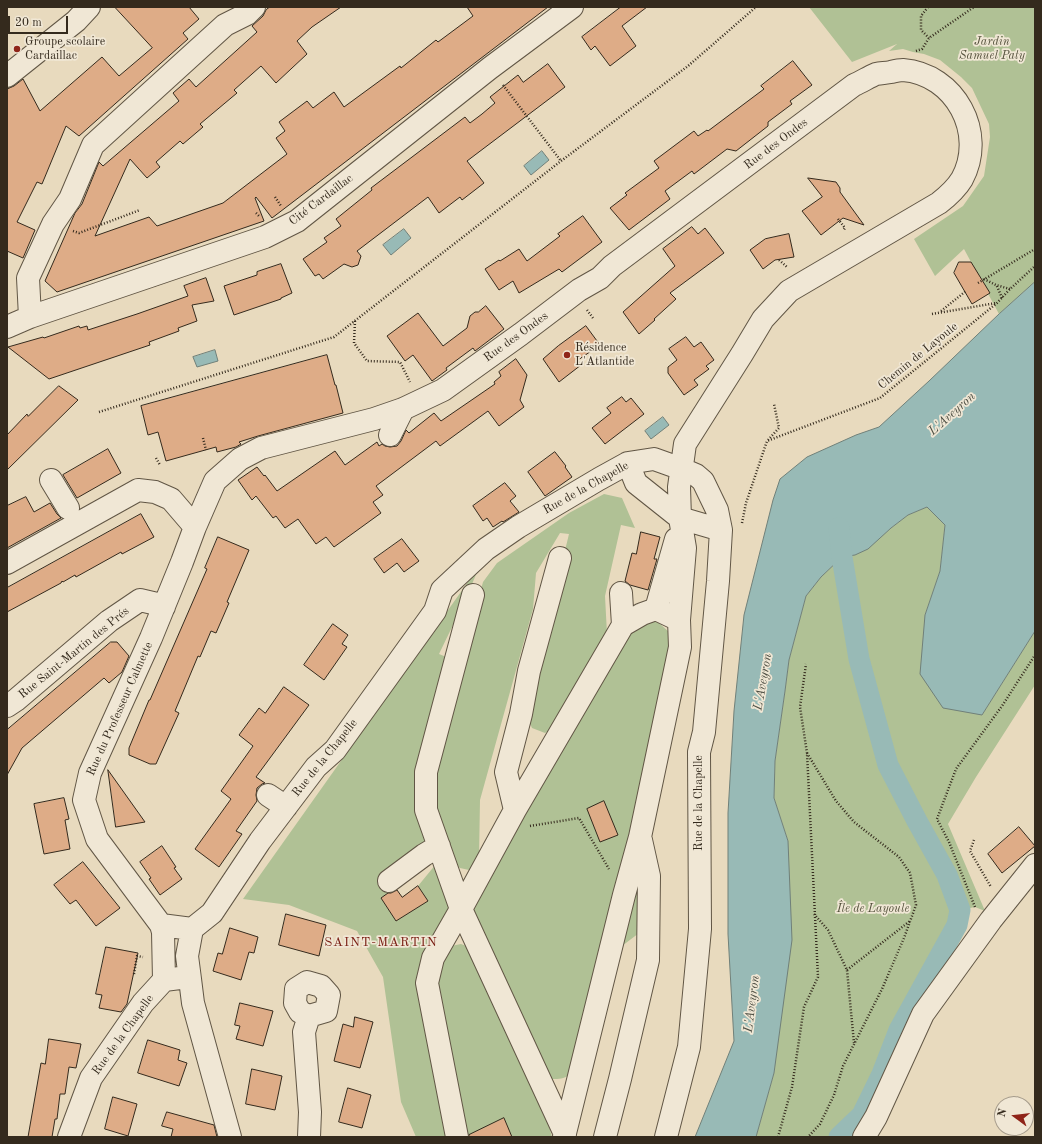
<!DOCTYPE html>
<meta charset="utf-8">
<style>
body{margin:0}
#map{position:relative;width:1042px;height:1144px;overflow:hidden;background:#e8dabe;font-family:"Old Standard TT",serif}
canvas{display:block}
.frame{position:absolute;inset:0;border:8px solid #342a1d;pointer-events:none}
.north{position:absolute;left:994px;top:1096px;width:40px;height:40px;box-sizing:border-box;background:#f0e7d5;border:1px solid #a59b8b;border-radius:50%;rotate:285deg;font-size:11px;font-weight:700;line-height:16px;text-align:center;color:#342a1d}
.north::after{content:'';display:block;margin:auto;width:14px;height:18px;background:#8f2418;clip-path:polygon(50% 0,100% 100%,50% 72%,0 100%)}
.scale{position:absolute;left:8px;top:16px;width:60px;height:18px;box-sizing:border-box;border:2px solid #342a1d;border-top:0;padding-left:5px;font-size:12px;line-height:14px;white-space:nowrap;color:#342a1d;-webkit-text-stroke:3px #f0e7d5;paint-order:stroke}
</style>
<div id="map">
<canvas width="1042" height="1144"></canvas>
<div class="frame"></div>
<div class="north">N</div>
<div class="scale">20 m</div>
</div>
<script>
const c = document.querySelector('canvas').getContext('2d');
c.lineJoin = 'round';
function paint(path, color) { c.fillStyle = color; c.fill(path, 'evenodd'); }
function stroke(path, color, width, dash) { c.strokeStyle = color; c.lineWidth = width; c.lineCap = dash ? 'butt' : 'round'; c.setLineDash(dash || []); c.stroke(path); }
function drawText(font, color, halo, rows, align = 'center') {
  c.font = font + ' "Old Standard TT",serif'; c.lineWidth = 3.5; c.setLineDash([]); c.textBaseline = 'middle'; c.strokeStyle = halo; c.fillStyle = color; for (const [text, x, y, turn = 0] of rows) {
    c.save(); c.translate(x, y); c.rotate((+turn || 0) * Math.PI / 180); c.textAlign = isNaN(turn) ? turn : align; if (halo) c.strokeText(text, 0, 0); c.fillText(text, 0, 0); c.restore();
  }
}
paint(new Path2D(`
 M 809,7 L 1035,7 L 1035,282 L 999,314 L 964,249 L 935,276 L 914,239 L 963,206 L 984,176 L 990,137 L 989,124 L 972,88 L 961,77 L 940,60 L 924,54 L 913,52 L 903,49 L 889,51 L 897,44 L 852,62 Z
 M 604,494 L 622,498 L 635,528 L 621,525 L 605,596 L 607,634 L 558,725 L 545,733 L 532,728 L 527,717 L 529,699 L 569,534 L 560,533 L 536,573 L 533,609 L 480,800 L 479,858 L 474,866 L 469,870 L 460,868 L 453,863 L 434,827 L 432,769 L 483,582 L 497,563 L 569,513 Z
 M 927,507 L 945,525 L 940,571 L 925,615 L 982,715 L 1035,631 L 1035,685 L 976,777 L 948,824 L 985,911 L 975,907 L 960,910 L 957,925 L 899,1030 L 882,1074 L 862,1115 L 839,1137 L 756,1137 L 774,1073 L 788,841 L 774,798 L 775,761 L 785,691 L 789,660 L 806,596 L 821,577 L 842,557 L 855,555 L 880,537 L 891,528 L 908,515 Z
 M 480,565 L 467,596 L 439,654 L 451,659 L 427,842 L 396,888 L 381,898 L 396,921 L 428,901 L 418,886 L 436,864 L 449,894 L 449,918 L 425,962 L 453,1137 L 416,1137 L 401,1102 L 383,977 L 357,931 L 289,905 L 243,899 Z
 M 650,619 L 659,623 L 669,632 L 673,652 L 572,1073 C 563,1080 559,1079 549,1079 L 474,917 L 472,906 L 626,632 Z
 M 641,875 L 643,930 L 618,949 Z
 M 461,944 L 474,949 L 545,1112 L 552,1137 L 465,1137 L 436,996 L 442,957 L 451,946 Z`), '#b0c195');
const water = new Path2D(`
 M 542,151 L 549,160 L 531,175 L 524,166 Z
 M 404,229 L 411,238 L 391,255 L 383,245 Z
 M 1035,282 L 1035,631 L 982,715 L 943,708 L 920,674 L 925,615 L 940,571 L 945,525 L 927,507 L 908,515 L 891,528 L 868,549 L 855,555 L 842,557 L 821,577 L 806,596 L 789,660 L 785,691 L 775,761 L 774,798 L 788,841 L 792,940 L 774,1073 L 756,1137 L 695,1137 L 734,1041 L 728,934 L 728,813 L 734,711 L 744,615 L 773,500 L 780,479 L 807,457 L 856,435 L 879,427 L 929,381 L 999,314 Z
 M 215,350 L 218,361 L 197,367 L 193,357 Z
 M 663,417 L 669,425 L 651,439 L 645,431 Z`);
paint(water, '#98bab6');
stroke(water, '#708079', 1);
stroke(new Path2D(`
 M 839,528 L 842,557 L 859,659 L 888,765 L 917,821 L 947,875 L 960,910 L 957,925 L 899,1030 L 882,1074 L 862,1115 L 839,1137`), '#98bab6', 21);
const building = new Path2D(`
 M 115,7 L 189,7 L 199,19 L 183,33 L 188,39 L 79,136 L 66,126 L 42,184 L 37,182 L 17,222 L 35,230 L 23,258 L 7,251 L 7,89 L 14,86 L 23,79 L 40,111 L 102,57 L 119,76 L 152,48 Z
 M 270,7 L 341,7 L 312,27 L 297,41 L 307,54 L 276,83 L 261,66 L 234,90 L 237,93 L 200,124 L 203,127 L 183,144 L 180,141 L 156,162 L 160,167 L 147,178 L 130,159 L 95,236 L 149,217 L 157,226 L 223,203 L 287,154 L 276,138 L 285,131 L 279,122 L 307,101 L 313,108 L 334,92 L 344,107 L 400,66 L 401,68 L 436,40 L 438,42 L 473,16 L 467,7 L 548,7 L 272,218 L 256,197 L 255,198 L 264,221 L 57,292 L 45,281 L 75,213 L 82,204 L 99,162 L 103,166 L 179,101 L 173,93 L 189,79 L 196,87 L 257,32 L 252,26 L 263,16 L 266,10 Z
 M 621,7 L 647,7 L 622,26 L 636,46 L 610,66 L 595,46 L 591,50 L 582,37 Z
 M 793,61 L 812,85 L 790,101 L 792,104 L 768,122 L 768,126 L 736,151 L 727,149 L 694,174 L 692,171 L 665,191 L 670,199 L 629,230 L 610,208 L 627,195 L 625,193 L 659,168 L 654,161 L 694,131 L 698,136 L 707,130 L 708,131 L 764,89 L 761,86 Z
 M 548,64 L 565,87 L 467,161 L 484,183 L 462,200 L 460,197 L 439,213 L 428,197 L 357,251 L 361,256 L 358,265 L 352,267 L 344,264 L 323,279 L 319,274 L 315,276 L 303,259 L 327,242 L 324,238 L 341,226 L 336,219 L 372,190 L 371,188 L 465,117 L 470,123 L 482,114 L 495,103 L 490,97 L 518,75 L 523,82 Z
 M 808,178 L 836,182 L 840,188 L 840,192 L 864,225 L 843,218 L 821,235 L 802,211 L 822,197 Z
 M 583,216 L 602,242 L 562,272 L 559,269 L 519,293 L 513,281 L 499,290 L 485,269 L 499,260 L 500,261 L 519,249 L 527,261 L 560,236 L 558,234 Z
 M 692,227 L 698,234 L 705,228 L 724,253 L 670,293 L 676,299 L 654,319 L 655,320 L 639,334 L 623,312 L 675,266 L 663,249 Z
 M 789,234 L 794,257 L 775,260 L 763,269 L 750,250 L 765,239 Z
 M 959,262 L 971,262 L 990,293 L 972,304 L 954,273 Z
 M 281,264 L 292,293 L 281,298 L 281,299 L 234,315 L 224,286 L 257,275 L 257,272 Z
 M 206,278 L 214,301 L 192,305 L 197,321 L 178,328 L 179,331 L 149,342 L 150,345 L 49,379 L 8,347 L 43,337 L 44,338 L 79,326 L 80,328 L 87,326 L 88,330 L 137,314 L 188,296 L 184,286 Z
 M 486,306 L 504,329 L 475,351 L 473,348 L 446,368 L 447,370 L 432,381 L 413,355 L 405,361 L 387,336 L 418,313 L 443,346 L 467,328 L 470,316 L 475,312 L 478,312 Z
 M 586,326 L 600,345 L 578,360 L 581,365 L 559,382 L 543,359 L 558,346 Z
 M 686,337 L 694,347 L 701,342 L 714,360 L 706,366 L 709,369 L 694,380 L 698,385 L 684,395 L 668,373 L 668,367 L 677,360 L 669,349 Z
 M 327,355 L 335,385 L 336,385 L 343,413 L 258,436 L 239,442 L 241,444 L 236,447 L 217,452 L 216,447 L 166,461 L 158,432 L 148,435 L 141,406 Z
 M 516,359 L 527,375 L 520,400 L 524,407 L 499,426 L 488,411 L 440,446 L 436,441 L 376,486 L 383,495 L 373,502 L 381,513 L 334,547 L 326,537 L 316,544 L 298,519 L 285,528 L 276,516 L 273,518 L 256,496 L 252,500 L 238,480 L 257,467 L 264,476 L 265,475 L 277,491 L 335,451 L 345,465 L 377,442 L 379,446 L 382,444 L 385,446 L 390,447 L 397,446 L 401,441 L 406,430 L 409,433 L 434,413 L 441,421 L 495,384 L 494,382 L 501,376 L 499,372 Z
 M 59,386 L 78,400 L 7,470 L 7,435 L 27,414 L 28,416 Z
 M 622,397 L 626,402 L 631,398 L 644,414 L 605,444 L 592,428 L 611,413 L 607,408 Z
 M 108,449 L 121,473 L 77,498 L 63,475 Z
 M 555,452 L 566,466 L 565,467 L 572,477 L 545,496 L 528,472 Z
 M 505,483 L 516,496 L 510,501 L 519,512 L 503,522 L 502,521 L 493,527 L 487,518 L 483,521 L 473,506 Z
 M 26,497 L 34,512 L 50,503 L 57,514 L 61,518 L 7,548 L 7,506 Z
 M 141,514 L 154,537 L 122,554 L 121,552 L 76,577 L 75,575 L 63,582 L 62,581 L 61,583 L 7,612 L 7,588 Z
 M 641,532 L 660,537 L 654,559 L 657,559 L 648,590 L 630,585 L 625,581 L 632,553 L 636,554 Z
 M 218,537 L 249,550 L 227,602 L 229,603 L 216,633 L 211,631 L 200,657 L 198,656 L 175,711 L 179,713 L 156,764 L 150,764 L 129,755 L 129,748 L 149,700 L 150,700 L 207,569 L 205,568 Z
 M 402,539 L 419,561 L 404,572 L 397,563 L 384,573 L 374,559 Z
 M 333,624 L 348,635 L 342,644 L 347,647 L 324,680 L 304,665 Z
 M 111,642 L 117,642 L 129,656 L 122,672 L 109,683 L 104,678 L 22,748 L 7,775 L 7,730 Z
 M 284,687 L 309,705 L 256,777 L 265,783 L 262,784 L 257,788 L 256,795 L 257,801 L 236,831 L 242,834 L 219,867 L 195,849 L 231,799 L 221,791 L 253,746 L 239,735 L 259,708 L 265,713 Z
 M 108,770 L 145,822 L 116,827 Z
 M 64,798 L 69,819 L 65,820 L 70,849 L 44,854 L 34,804 Z
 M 604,801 L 618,835 L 600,842 L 587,809 Z
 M 1019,827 L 1035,846 L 1002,873 L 988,854 Z
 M 162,846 L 176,867 L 174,868 L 182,879 L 160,895 L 149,879 L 151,878 L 140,862 Z
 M 83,862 L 120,908 L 96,926 L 76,900 L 70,904 L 54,885 Z
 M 418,886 L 428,901 L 396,921 L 381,898 L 388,893 L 391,893 L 397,890 L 402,897 Z
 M 286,914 L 326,925 L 319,956 L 279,945 Z
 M 230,928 L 258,937 L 254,953 L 249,952 L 241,980 L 213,971 L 218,953 L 222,954 Z
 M 106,947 L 138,953 L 127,1004 L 121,1012 L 99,1008 L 102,995 L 96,994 Z
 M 240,1003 L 273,1011 L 263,1046 L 236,1039 L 240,1026 L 235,1025 Z
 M 355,1017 L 373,1022 L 360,1068 L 334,1061 L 343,1024 L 353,1027 Z
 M 49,1039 L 81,1044 L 76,1068 L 69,1067 L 65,1094 L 60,1094 L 57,1119 L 55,1119 L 52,1137 L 28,1137 L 41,1063 L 45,1064 Z
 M 148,1040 L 180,1050 L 178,1060 L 187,1063 L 179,1086 L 138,1073 Z
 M 252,1069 L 282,1076 L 275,1110 L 246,1104 Z
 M 348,1088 L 371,1095 L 362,1128 L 339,1122 Z
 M 113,1097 L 137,1104 L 128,1136 L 105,1129 Z
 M 167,1112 L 214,1125 L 217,1137 L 171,1137 L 173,1129 L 162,1126 Z
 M 504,1118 L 512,1137 L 469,1137 L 469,1135 Z`);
paint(building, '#deac87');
stroke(building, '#342a1d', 1);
const minor = new Path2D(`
 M 7,76 L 76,21 L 89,7
 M 30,317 L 28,278 L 53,224 L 70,199 L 93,145 L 225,25 L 247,14 L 254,7
 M 7,327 L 30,317 L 265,237 L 297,221 L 490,68 L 572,7
 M 390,435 L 403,409
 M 628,463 L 636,483 L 680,518 L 721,530
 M 51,480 L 68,508
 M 7,563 L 138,490 L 155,492 L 171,499 L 195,527
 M 621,593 L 623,625
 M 473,595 L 426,772 L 426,810 L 461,909 L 565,1134
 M 656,609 L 676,539
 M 7,706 L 16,700 L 109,621 L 140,600 L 157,604 L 164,607
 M 268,795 L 286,807
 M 515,810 L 506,772 L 521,714 L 529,671 L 560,558
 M 389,881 L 424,855 L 439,846
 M 161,925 L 192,929 L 212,913 L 260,841 L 316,767 L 335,750 L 435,611 L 442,590 L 486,549 L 518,527 L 599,479 L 628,463 L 654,459 L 682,469 L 696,475 L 703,481 L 717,510 L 721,530 L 718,581 L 704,732 L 699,752 L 700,929 L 689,1047 L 666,1137
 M 190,979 L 187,956 L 192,929
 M 164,980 L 163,932 L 161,925 L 97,839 L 84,800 L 90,773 L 151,638 L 182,562 L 195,527 L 215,481 L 240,459 L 261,448 L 374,419 L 403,409 L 443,390 L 521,334 L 579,290 L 600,278 L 612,266 L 854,85 C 861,82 869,77 876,74 C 881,73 886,73 891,72 C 895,71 899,70 903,70 C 955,74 987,133 962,179 C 956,189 948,196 939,203 L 789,291 L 763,319 L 742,354 L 685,444 L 679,487 L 680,518 L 685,548 L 679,620
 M 164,980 L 180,978 L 190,979 L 193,1003 L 230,1137
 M 307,982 L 321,986 L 329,995 L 326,1011 L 309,1016 L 300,1012 L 295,1003 L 296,989 Z
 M 69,1137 L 91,1078 L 143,1003 L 164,980
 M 309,1137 L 310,1112 L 304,1032 L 309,1016
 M 457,1137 L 427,983 L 433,958 L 461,909 L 515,810 L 623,625 L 642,614 L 656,609 L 679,620 L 680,647 L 640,837 L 624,895 L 564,1137
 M 605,1137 L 620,1079 L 648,960 L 649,876 L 641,840
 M 864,1137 L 876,1117 L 923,1014 L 991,920 L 1035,865`);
stroke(minor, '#615645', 24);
stroke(new Path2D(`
 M 928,7 L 921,16 L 921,30 L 929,38
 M 916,51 L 922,49 L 929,38 L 974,7
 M 503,85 L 561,161
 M 275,197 L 281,206
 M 256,213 L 260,217
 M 838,219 L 845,228 L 843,231
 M 73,231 L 79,233 L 140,210
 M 779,260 L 787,267
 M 984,279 L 996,285 L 1010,289
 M 978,283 L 1035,249
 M 997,286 L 1002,298
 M 587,310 L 593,318
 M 941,311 L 966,291
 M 932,314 L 996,303
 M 355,321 L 354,343 L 367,361 L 400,362 L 410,382
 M 99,412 L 334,337 L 561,161 L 688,66 L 756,7
 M 203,438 L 206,450
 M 768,440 L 779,428 L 774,404
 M 156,458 L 160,465
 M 742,523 L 746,503 L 767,441 L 880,398 L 997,303 L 1010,289 L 1035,266
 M 807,753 L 836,801 L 854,822 L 899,857 L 910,873 L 916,905 L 904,938 L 882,989 L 843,1066 L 834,1095 L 820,1124 L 808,1137
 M 530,826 L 579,818 L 609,869
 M 974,840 L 970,851 L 991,887
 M 975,907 L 949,842 L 937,819 L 956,769 L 1002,706 L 1035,655
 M 814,914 L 828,930 L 847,970 L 854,1043
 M 847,970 L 910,921
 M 134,974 L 137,956 L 143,957
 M 778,1137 L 792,1087 L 804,1007 L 818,977 L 807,753 L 800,707 L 806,664`), '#342a1d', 2.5, [1, 2]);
stroke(minor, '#f0e7d5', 22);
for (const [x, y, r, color] of [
 [17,49,4,"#8f2418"],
 [567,355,4,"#8f2418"]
]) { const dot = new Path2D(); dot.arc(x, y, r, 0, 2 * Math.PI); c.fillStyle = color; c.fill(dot); stroke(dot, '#f0e7d5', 1.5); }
drawText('12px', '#342a1d', '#f0e7d5', [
 ["Groupe scolaire",25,42],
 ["Cardaillac",25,56],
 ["Résidence",575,348],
 ["L'Atlantide",575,362]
], 'left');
drawText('italic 12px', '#53503b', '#f0e7d5', [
 ["Jardin",992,42],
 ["Samuel Paty",992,56],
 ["Île de Layoule",873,909]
]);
drawText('12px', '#342a1d', '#f0e7d5', [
 ["Rue des Ondes",776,144,-37],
 ["Cité Cardaillac",321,200,-37],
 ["Rue des Ondes",516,337,-36],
 ["Chemin de Layoule",918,356,-39],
 ["Rue de la Chapelle",586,488,-29],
 ["Rue Saint-Martin des Prés",74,653,-39],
 ["Rue du Professeur Calmette",120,709,-66],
 ["Rue de la Chapelle",325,758,-51],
 ["Rue de la Chapelle",699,803,-90],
 ["Rue de la Chapelle",123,1035,-54]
]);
drawText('italic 13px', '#4d4e43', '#f0e7d5', [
 ["L'Aveyron",952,414,-42],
 ["L'Aveyron",763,682,-80],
 ["L'Aveyron",752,1004,-83]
]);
c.letterSpacing = '1px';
drawText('13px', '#7a1f14', '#f0e7d5', [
 ["SAINT-MARTIN",381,943]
]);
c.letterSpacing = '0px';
</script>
